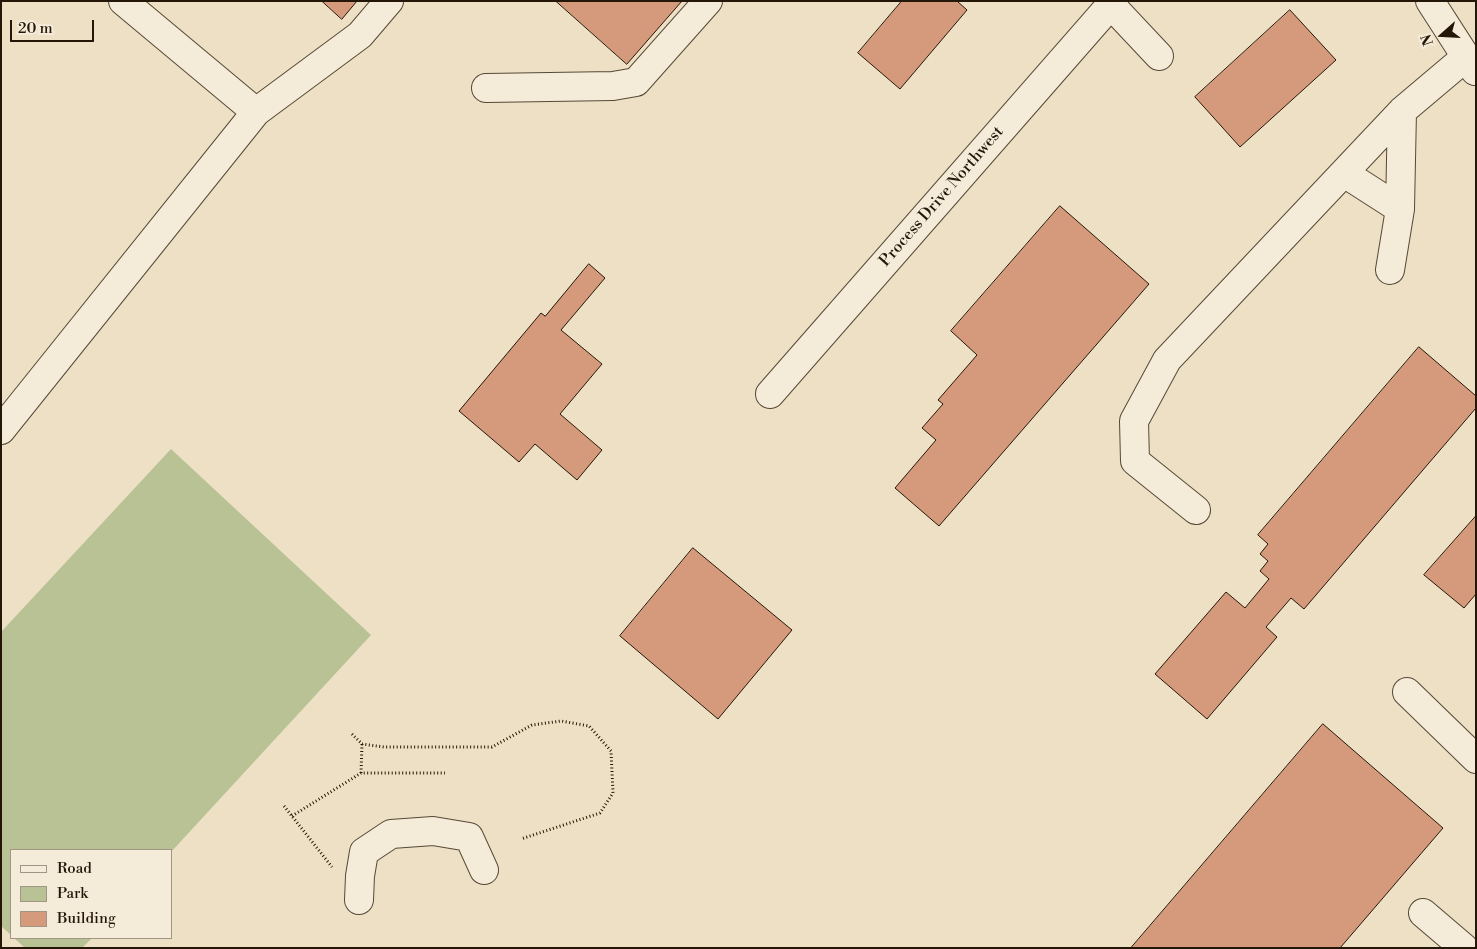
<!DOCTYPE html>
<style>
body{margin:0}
#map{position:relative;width:1477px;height:949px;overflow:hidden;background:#eee0c5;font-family:"Libre Bodoni",serif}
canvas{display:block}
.frame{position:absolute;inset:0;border:2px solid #241707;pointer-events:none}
.legend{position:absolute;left:10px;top:849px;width:162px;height:90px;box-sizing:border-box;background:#f4ebd9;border:1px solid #a19685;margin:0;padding:6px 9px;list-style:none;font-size:15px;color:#241707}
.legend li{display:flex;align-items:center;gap:10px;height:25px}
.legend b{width:25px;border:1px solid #a19685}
.north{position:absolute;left:1417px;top:10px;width:50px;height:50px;-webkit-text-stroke:4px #f4ebd9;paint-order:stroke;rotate:251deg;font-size:14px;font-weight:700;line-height:20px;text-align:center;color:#241707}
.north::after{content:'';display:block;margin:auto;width:18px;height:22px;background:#241707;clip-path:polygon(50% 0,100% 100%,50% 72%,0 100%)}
.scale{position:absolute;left:10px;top:20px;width:84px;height:22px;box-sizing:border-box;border:2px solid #241707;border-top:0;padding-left:6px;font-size:15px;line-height:18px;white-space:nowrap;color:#241707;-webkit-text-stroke:4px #f4ebd9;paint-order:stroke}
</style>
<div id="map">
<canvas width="1477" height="949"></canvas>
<div class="frame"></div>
<ul class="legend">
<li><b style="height:6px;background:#f4ebd9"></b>Road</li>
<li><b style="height:14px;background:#b8c295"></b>Park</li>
<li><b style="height:14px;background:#d5997b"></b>Building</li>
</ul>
<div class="north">N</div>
<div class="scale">20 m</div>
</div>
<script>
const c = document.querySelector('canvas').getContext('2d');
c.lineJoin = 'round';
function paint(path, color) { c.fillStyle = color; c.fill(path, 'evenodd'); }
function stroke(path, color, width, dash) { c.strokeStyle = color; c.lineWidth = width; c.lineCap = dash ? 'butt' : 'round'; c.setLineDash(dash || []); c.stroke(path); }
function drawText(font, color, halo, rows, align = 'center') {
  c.font = font + ' "Libre Bodoni",serif'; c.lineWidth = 4; c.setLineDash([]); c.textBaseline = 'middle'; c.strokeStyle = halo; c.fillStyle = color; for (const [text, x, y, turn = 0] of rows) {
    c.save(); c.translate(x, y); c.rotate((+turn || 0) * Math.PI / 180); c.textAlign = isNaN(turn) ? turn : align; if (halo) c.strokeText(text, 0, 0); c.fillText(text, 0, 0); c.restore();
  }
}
paint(new Path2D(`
 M 171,449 L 371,635 L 171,852 L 11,850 L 11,935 L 1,926 L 1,632 Z
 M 14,938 L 92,938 L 82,948 L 25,948 Z`), '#b8c295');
const building = new Path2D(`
 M 322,1 L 357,1 L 342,19 Z
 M 556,1 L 682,1 L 627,64 Z
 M 902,1 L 957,1 L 967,10 L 900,89 L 858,53 Z
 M 1290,10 L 1336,60 L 1240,147 L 1195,97 Z
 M 1060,206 L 1149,284 L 939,526 L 895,488 L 936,440 L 922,428 L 943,404 L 938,400 L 977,355 L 951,331 Z
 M 589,264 L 605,278 L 561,330 L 602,364 L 560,414 L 602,450 L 577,480 L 535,444 L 519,462 L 459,411 L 541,313 L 545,316 Z
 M 1419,347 L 1476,396 L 1476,408 L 1304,609 L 1291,598 L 1266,627 L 1277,637 L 1207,719 L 1155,674 L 1226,592 L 1245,608 L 1269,579 L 1260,571 L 1268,561 L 1260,554 L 1268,544 L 1258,535 Z
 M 1476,516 L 1476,594 L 1464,608 L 1424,575 Z
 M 693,548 L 792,630 L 718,719 L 620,636 Z
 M 1323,724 L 1443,828 L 1340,948 L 1131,948 Z`);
paint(building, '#d5997b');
stroke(building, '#241707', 1);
const minor = new Path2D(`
 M 123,1 L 256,112
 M 1430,1 L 1475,71
 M 1111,5 L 1159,56
 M 486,88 L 613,86 L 636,82 L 708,1
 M 1344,173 L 1400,209
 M 1390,270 L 1400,209 L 1402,111
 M 770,394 L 1114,1
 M 1,430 L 256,112 L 360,35 L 389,1
 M 1196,510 L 1135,461 L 1134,421 L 1167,360 L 1402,111 L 1466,57
 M 1407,692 L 1476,759
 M 359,900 L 360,876 L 364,852 L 391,834 L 433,831 L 469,837 L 484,870
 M 1423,913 L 1464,948`);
stroke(minor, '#564936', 30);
stroke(new Path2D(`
 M 352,734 L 362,744 L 384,747 L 492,747 L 532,725 L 561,721 L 589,726 L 611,751 L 613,793 L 600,813 L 521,839
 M 361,773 L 362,744
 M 284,806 L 332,867
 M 292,816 L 361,773 L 445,773`), '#241707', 3, [1, 2.5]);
stroke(minor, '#f4ebd9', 28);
drawText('16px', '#241707', '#f4ebd9', [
 ["Process Drive Northwest",942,197,-49]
]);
</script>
